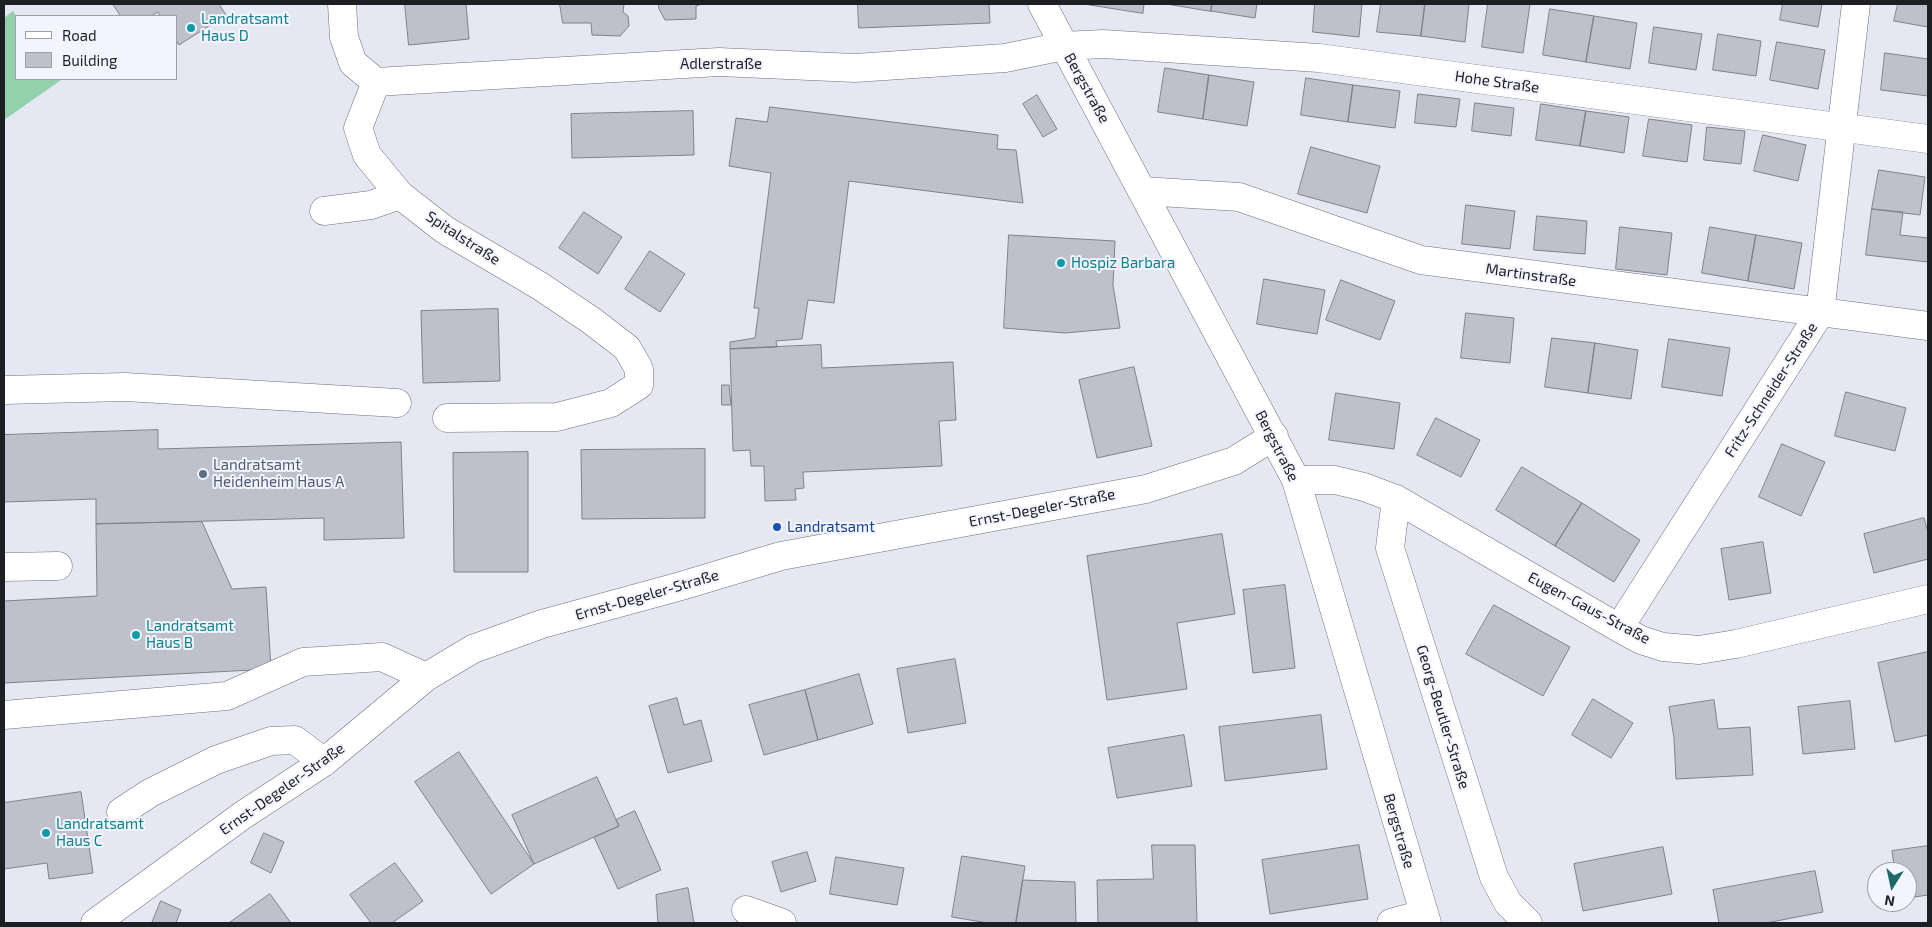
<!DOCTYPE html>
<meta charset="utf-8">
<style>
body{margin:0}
#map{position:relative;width:1932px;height:927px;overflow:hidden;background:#e5e7f2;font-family:"Exo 2",sans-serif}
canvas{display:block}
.frame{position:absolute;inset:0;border:5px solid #1e1f23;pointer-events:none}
.legend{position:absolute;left:15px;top:15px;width:162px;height:65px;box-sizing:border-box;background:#f3f4fd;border:1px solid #9e9fa6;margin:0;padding:6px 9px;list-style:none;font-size:15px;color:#1e1f23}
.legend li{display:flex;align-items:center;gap:10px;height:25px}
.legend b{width:25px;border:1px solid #9e9fa6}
.north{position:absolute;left:1867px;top:862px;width:50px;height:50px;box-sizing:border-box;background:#f3f4fd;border:1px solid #9e9fa6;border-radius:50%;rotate:190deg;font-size:14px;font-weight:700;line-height:20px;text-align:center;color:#1e1f23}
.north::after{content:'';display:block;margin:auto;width:18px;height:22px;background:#1c6969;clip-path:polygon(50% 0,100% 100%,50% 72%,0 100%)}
</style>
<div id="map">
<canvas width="1932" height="927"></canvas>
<div class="frame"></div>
<ul class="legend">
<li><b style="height:6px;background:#fff"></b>Road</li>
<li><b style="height:14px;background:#bec0cb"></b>Building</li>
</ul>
<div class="north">N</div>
</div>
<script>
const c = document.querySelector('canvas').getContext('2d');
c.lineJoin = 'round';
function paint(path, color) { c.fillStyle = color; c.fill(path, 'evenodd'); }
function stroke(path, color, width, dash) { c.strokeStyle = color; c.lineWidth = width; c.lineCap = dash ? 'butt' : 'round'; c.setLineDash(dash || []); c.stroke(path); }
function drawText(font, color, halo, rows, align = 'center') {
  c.font = font + ' "Exo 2",sans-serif'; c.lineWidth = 4; c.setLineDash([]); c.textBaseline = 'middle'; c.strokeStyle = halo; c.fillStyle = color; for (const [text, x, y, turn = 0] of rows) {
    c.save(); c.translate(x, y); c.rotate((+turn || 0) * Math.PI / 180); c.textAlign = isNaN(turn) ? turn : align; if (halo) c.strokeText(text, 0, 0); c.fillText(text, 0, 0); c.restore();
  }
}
paint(new Path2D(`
 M 13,11 L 16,16 L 16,79 L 60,79 L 61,80 L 4,120 L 4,18 Z`), '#92d1ac');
const building = new Path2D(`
 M 113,4 L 219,4 L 226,15 L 179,45 L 176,40 L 176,16 L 160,16 L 158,12 L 151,16 L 121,16 Z
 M 405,4 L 466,4 L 469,39 L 409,45 Z
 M 560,4 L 624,4 L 623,12 L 628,16 L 629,26 L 620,36 L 592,35 L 591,23 L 563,23 Z
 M 659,4 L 702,4 L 696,6 L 696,19 L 665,20 L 659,9 Z
 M 858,4 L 989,4 L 990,23 L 859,28 Z
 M 1084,4 L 1144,4 L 1143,13 Z
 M 1167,4 L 1212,4 L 1211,11 Z
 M 1212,4 L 1257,4 L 1255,18 L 1211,11 Z
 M 1315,4 L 1362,4 L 1359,37 L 1313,32 Z
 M 1381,4 L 1425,4 L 1421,36 L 1377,32 Z
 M 1425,4 L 1469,4 L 1465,42 L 1421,36 Z
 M 1488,4 L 1530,4 L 1523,53 L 1482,47 Z
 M 1783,4 L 1822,4 L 1818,27 L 1780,20 Z
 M 1898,4 L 1928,4 L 1928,27 L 1894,21 Z
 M 1550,9 L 1594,16 L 1586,62 L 1543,55 Z
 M 1594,16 L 1637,23 L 1630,69 L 1586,62 Z
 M 1654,27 L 1702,34 L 1696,70 L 1649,63 Z
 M 1718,34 L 1761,41 L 1756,76 L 1713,70 Z
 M 1777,42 L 1825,50 L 1818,89 L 1770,80 Z
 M 1885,53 L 1928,59 L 1928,96 L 1881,90 Z
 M 1165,68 L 1209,75 L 1203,119 L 1158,112 Z
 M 1209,75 L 1254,82 L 1247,126 L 1203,119 Z
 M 1306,78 L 1353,85 L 1348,122 L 1301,115 Z
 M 1353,85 L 1400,91 L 1395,128 L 1348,122 Z
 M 1418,94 L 1460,99 L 1456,127 L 1415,123 Z
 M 1037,95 L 1057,129 L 1043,137 L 1023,104 Z
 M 1475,103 L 1514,108 L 1511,136 L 1472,131 Z
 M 1541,104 L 1586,111 L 1580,146 L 1536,140 Z
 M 770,107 L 998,135 L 997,149 L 1016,150 L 1023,203 L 849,181 L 834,303 L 808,300 L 802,339 L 776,341 L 777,347 L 730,349 L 730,342 L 755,338 L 759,308 L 754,308 L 771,173 L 729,166 L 736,118 L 767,122 Z
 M 693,111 L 694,155 L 572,158 L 571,114 Z
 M 1586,111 L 1629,117 L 1624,153 L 1580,146 Z
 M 1649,119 L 1692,125 L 1687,162 L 1643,156 Z
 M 1707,127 L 1745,131 L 1741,164 L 1704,160 Z
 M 1763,135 L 1806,145 L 1798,181 L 1754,171 Z
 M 1311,147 L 1380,166 L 1367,213 L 1298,194 Z
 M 1879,170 L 1925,177 L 1920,215 L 1872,209 Z
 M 1466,205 L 1515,211 L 1510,249 L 1462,244 Z
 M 1872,209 L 1903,212 L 1900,235 L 1928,238 L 1928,262 L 1866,255 Z
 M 584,212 L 622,237 L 598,274 L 559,248 Z
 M 1537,216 L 1587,221 L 1585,254 L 1534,250 Z
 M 1620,227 L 1672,233 L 1667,275 L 1616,269 Z
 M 1710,227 L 1756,235 L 1748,281 L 1702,273 Z
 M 1009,235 L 1115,241 L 1113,285 L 1120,328 L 1065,333 L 1004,328 Z
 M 1756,235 L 1802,243 L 1794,289 L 1748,281 Z
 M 650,251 L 685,274 L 660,312 L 625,289 Z
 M 1264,279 L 1325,290 L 1317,334 L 1257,324 Z
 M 1341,280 L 1395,301 L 1380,340 L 1326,320 Z
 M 498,309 L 500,381 L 423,383 L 421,311 Z
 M 1466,313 L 1514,318 L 1510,363 L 1461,358 Z
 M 1552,338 L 1595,343 L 1588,393 L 1545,387 Z
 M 1669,339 L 1730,348 L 1722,396 L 1662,387 Z
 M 1595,343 L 1638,350 L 1631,399 L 1588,393 Z
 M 821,345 L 822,368 L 953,362 L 956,420 L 939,421 L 942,466 L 803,472 L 804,488 L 795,489 L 796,500 L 765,501 L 764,466 L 751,466 L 750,450 L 733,451 L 730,349 Z
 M 1134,367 L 1152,446 L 1097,458 L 1079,380 Z
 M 722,385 L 729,385 L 731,405 L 722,405 Z
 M 1846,392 L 1906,408 L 1895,451 L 1835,436 Z
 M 1336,393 L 1400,403 L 1394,449 L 1329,440 Z
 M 1436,418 L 1480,440 L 1461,477 L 1417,455 Z
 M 158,430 L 158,449 L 401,442 L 404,538 L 324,540 L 324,518 L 96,524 L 96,499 L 4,502 L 4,435 Z
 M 1782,444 L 1825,462 L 1801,516 L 1759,497 Z
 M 705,449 L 705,518 L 582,519 L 581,450 Z
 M 528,452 L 528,572 L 454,572 L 453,453 Z
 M 1522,467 L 1582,503 L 1555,546 L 1496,510 Z
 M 1582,503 L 1640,540 L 1614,582 L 1555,546 Z
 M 1924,518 L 1928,532 L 1928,559 L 1874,573 L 1864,534 Z
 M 202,522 L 232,589 L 266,587 L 271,669 L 4,683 L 4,601 L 97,596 L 96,524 Z
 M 1222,534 L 1235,614 L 1177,623 L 1187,689 L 1107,700 L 1087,556 Z
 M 1763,542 L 1771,593 L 1729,600 L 1721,549 Z
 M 1285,585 L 1295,668 L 1253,673 L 1243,590 Z
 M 1494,605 L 1570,647 L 1543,696 L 1466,654 Z
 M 1928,652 L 1928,735 L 1895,742 L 1878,663 Z
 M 955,659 L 966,723 L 908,733 L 897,669 Z
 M 859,674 L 873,724 L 818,740 L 805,690 Z
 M 805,690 L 818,740 L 764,755 L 749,705 Z
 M 677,698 L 684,725 L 701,720 L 712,761 L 668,773 L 649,706 Z
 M 1593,699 L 1633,723 L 1611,758 L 1572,735 Z
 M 1714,700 L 1718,729 L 1750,727 L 1753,775 L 1676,779 L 1674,738 L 1669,707 Z
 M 1850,701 L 1855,749 L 1803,754 L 1798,707 Z
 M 1321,715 L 1327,769 L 1225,781 L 1219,727 Z
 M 1184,735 L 1192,786 L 1117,798 L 1108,748 Z
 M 459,752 L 534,864 L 491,894 L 415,782 Z
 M 597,777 L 619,826 L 534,864 L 512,815 Z
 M 81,792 L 93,873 L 49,879 L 47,863 L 4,869 L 4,803 Z
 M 635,811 L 661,870 L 618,889 L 594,837 L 619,826 L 616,820 Z
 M 264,833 L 284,842 L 271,873 L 251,863 Z
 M 1152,845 L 1195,845 L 1197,923 L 1098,923 L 1097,880 L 1153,879 Z
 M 1359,845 L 1368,899 L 1270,914 L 1262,860 Z
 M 1928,846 L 1928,895 L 1907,898 L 1907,872 L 1895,872 L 1892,851 Z
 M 1663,847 L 1672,894 L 1583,911 L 1574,864 Z
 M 807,852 L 816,881 L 781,892 L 772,862 Z
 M 962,856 L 1025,866 L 1016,923 L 988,923 L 952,917 Z
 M 836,857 L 904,868 L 897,905 L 830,894 Z
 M 395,863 L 423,901 L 392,923 L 371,923 L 350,895 Z
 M 1815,871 L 1823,912 L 1766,923 L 1719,923 L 1713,890 Z
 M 1023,880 L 1075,882 L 1076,923 L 1016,923 Z
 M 688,888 L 694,923 L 658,923 L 656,895 Z
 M 270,894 L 291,923 L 229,923 Z
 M 161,901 L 181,910 L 176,923 L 152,923 Z`);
paint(building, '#bec0cb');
stroke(building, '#7f818b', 1);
const minor = new Path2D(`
 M 342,4 L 344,37 L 353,63 L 376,82
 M 1042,4 L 1296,480 L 1427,923
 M 376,82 L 719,62 L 855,68 L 1005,58 L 1064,46 L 1103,44 L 1319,58 L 1928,139
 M 376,82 L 358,128 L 367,155 L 400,195 L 445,230 L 540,286 L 592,321 L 627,348 L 639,369 L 639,385 L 611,403 L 557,417 L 447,418
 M 1143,191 L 1239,197 L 1421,260 L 1928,326
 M 324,211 L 371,205 L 400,195
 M 4,390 L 125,387 L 397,403
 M 1296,480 L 1335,480 L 1364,487 L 1396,499 L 1619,628 L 1641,640 L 1663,647 L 1699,650 L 1736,644 L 1928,599
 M 1396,499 L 1390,548 L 1494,877 L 1508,903 L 1528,923
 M 4,567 L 58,566
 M 1619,628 L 1820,313 L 1856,4
 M 4,715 L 227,696 L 303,662 L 382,657 L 426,677
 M 121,812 L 150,793 L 216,760 L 271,741 L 295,740 L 324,762
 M 746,910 L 782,923
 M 95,923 L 243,815 L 324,762 L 426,677 L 473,649 L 542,624 L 681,586 L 781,556 L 1146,489 L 1234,461 L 1274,436
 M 1391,923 L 1423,914`);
stroke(minor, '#6f717b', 29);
stroke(minor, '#fff', 28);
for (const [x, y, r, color] of [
 [191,28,5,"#0f9aa8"],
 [1061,263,5,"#0f9aa8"],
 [203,474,5,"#5c6f8a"],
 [777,527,5,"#1a4fb4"],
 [136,635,5,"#0f9aa8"],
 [46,833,5,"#0f9aa8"]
]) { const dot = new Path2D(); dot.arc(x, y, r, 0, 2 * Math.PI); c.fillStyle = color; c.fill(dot); stroke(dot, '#f3f4fd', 2); }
drawText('15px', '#0d838f', '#f3f4fd', [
 ["Landratsamt",201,19],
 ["Haus D",201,36],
 ["Hospiz Barbara",1071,263],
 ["Landratsamt",146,626],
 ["Haus B",146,643],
 ["Landratsamt",56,824],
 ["Haus C",56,841]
], 'left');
drawText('15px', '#1e1f23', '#f3f4fd', [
 ["Adlerstraße",721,64],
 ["Hohe Straße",1497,82,8],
 ["Bergstraße",1087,88,61],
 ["Spitalstraße",463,238,33],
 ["Martinstraße",1531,275,8],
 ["Fritz-Schneider-Straße",1771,390,-57],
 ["Bergstraße",1277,446,63],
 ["Ernst-Degeler-Straße",1042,508,-11],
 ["Ernst-Degeler-Straße",647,595,-16],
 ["Eugen-Gaus-Straße",1589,608,28],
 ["Georg-Beutler-Straße",1443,717,73],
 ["Ernst-Degeler-Straße",282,789,-35],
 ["Bergstraße",1399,831,74]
]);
drawText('15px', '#4e5e75', '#f3f4fd', [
 ["Landratsamt",213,465],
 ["Heidenheim Haus A",213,482]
], 'left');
drawText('15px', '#164399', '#f3f4fd', [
 ["Landratsamt",787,527]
], 'left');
</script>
